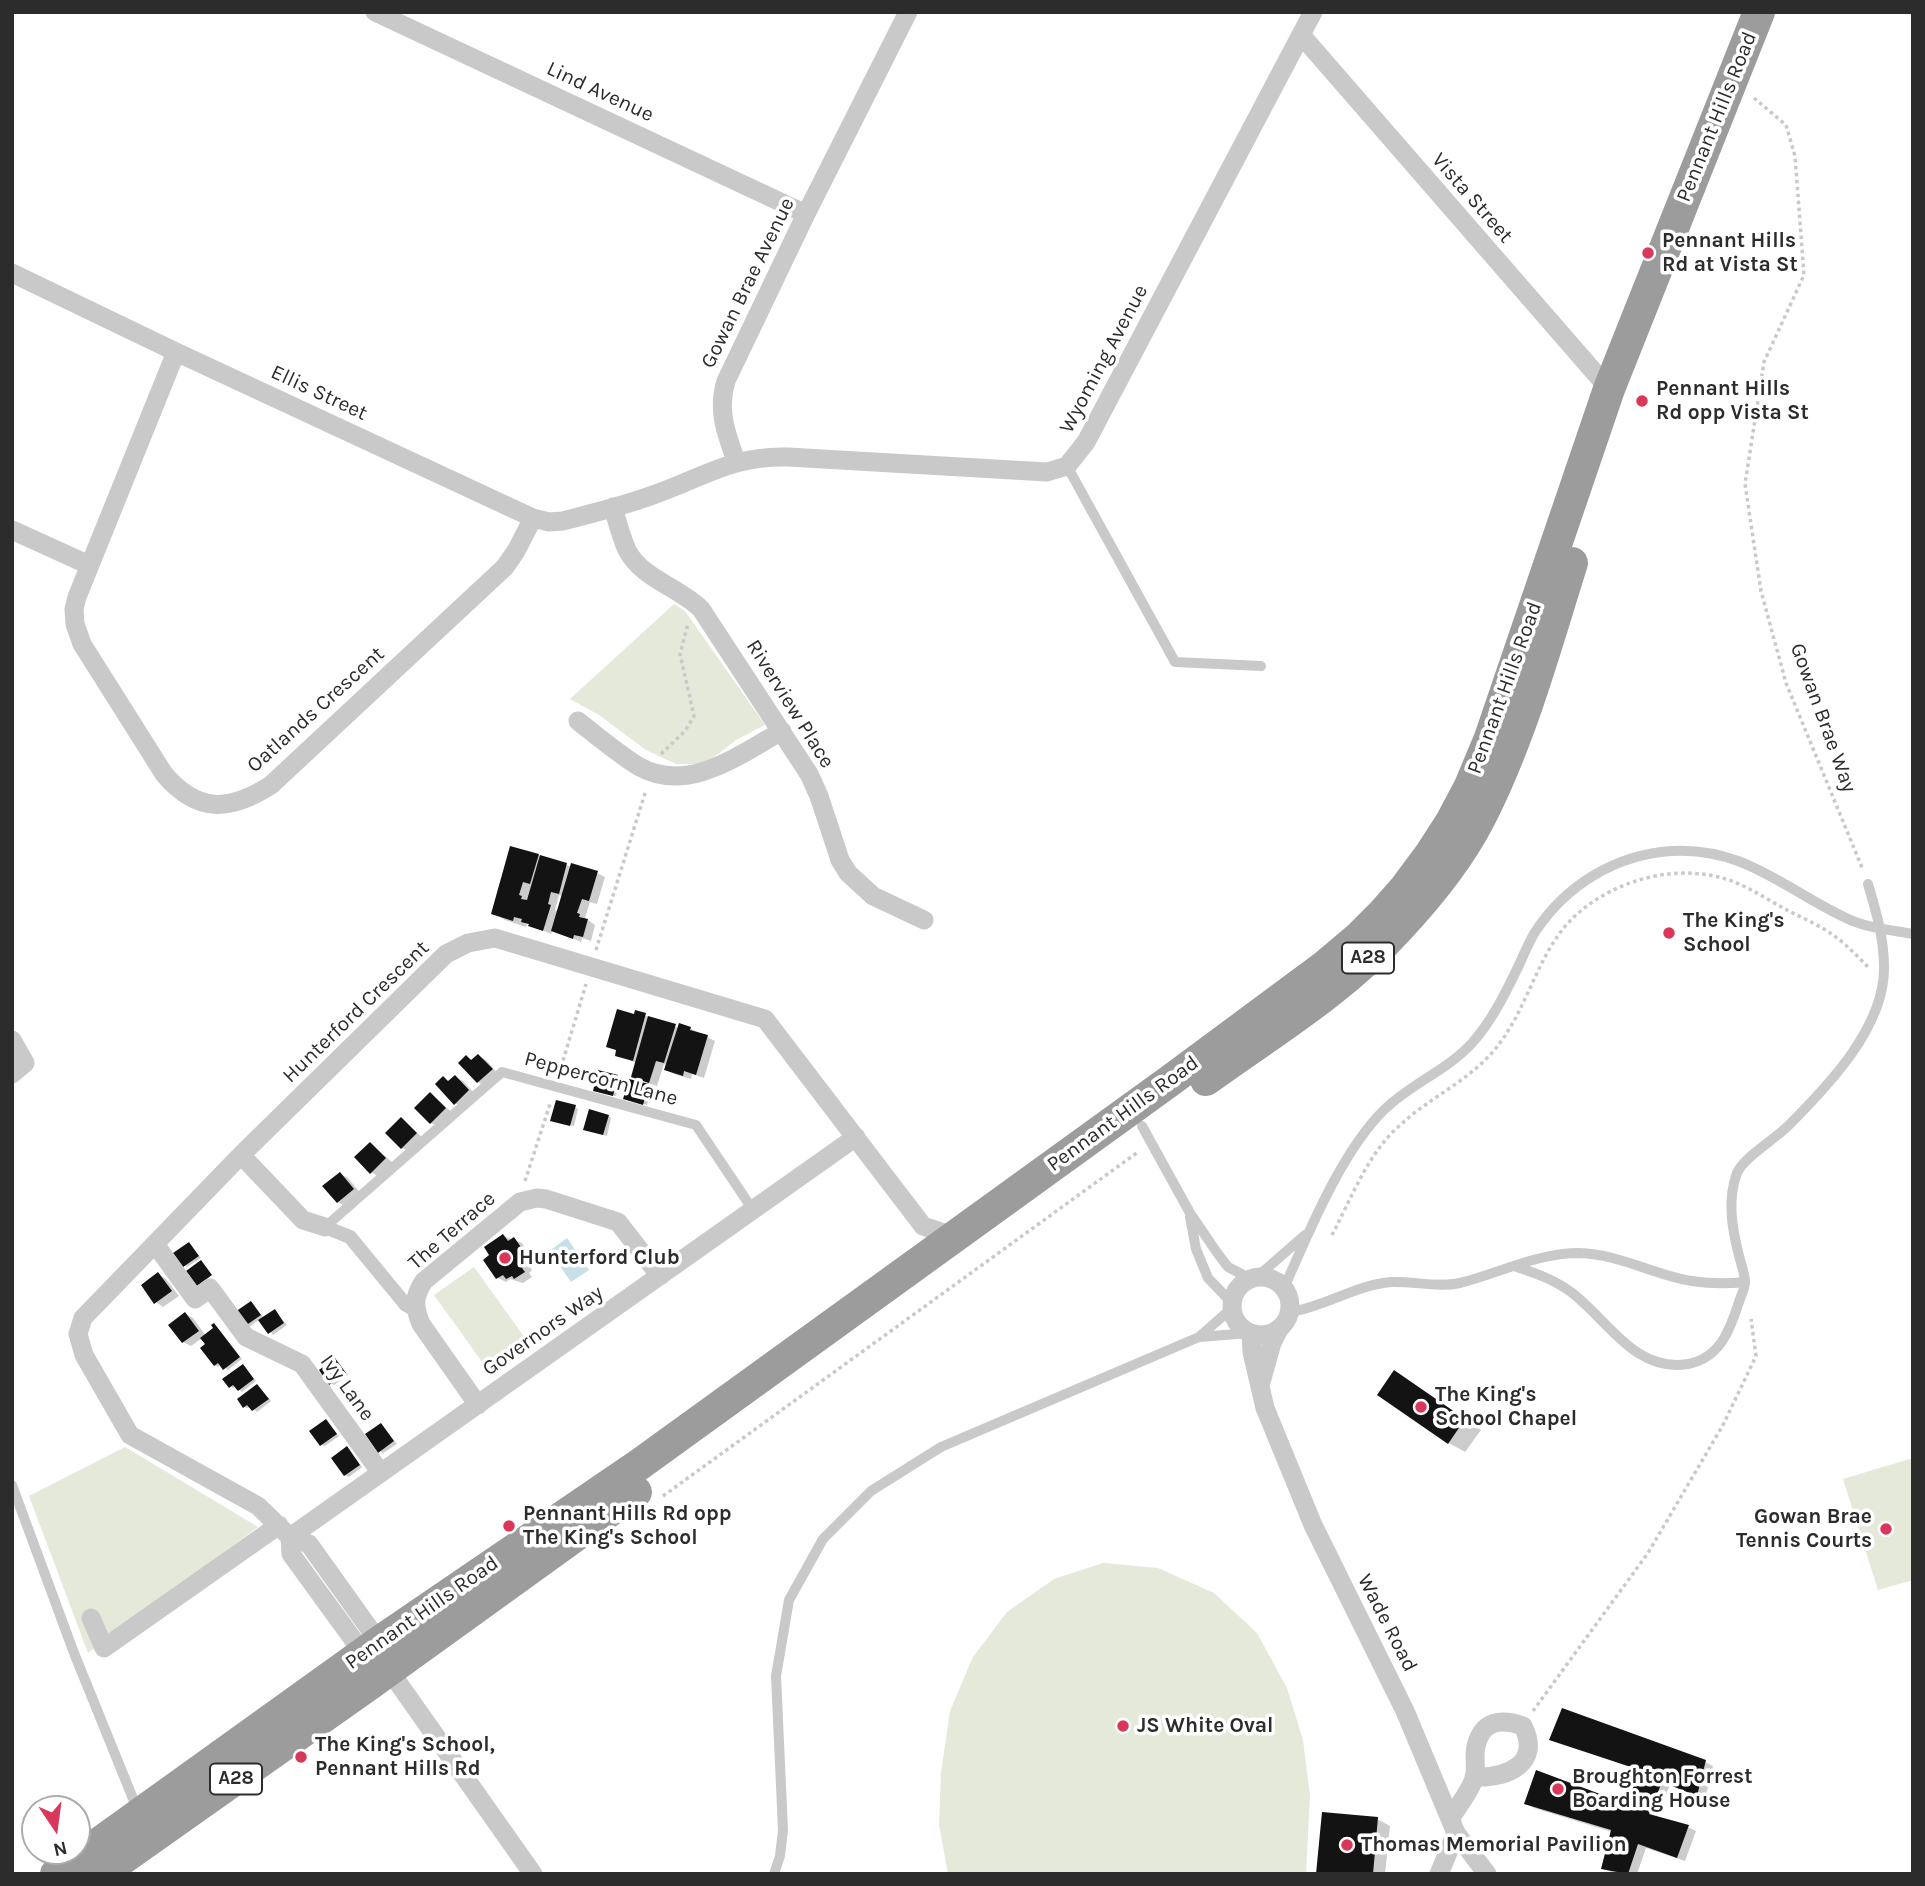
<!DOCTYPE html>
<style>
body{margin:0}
#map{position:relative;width:1925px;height:1886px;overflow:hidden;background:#fff;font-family:Karla,sans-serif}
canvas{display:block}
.frame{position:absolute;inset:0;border:14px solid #2c2c2c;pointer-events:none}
.north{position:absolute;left:21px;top:1795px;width:70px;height:70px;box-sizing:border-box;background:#fff;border:2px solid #ababab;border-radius:50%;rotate:167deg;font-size:19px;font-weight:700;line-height:28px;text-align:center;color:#2c2c2c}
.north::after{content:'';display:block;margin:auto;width:24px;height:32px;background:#d9385b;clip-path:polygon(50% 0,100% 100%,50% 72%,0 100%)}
</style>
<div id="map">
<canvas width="1925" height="1886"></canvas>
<div class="frame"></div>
<div class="north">N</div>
</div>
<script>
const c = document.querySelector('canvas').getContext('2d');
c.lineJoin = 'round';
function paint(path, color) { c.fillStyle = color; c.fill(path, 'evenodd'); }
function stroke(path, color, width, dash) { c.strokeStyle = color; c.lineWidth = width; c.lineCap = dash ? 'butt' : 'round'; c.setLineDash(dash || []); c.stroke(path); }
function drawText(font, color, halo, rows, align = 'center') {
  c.font = font + ' Karla,sans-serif'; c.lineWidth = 7; c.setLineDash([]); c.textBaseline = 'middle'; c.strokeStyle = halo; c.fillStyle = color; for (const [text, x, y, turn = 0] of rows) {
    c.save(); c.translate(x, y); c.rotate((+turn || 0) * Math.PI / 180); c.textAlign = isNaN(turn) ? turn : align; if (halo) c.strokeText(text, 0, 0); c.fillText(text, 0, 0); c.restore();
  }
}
paint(new Path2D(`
 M 674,604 L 685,611 L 765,725 L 736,740 L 705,764 L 676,764 L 646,750 L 599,715 L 570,699 Z
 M 474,1267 L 530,1345 L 490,1373 L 434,1295 Z
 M 125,1447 L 258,1527 L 88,1653 L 29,1496 Z
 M 1913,1458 L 1913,1580 L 1878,1590 L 1843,1479 Z
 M 1103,1563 L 1158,1568 L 1214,1593 L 1257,1633 L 1287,1688 L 1303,1740 L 1310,1796 L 1306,1874 L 948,1874 L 939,1825 L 941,1773 L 950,1711 L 973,1657 L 1007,1612 L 1054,1579 Z`), '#e4e9da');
paint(new Path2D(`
 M 567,1238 L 589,1270 L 571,1282 L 553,1256 L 548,1259 L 545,1254 Z`), '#c7e0e8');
paint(new Path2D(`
 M 538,855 L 572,867 L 597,873 L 605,877 L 597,904 L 590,902 L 585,918 L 595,925 L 591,941 L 582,938 L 581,942 L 553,930 L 551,934 L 527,923 L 526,927 L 505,920 L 493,913 ZM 559,895 L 563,896 L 559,912 L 555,910 Z
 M 636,1012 L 679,1028 L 690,1028 L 715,1041 L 704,1078 L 692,1074 L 691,1079 L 674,1074 L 667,1070 L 668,1066 L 664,1064 L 657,1086 L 644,1082 L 633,1076 L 637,1063 L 617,1055 L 618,1051 L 608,1046 Z
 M 478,1056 L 486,1060 L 499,1075 L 486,1087 L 478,1082 L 460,1063 L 466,1057 L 472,1060 Z
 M 600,1072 L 621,1079 L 616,1096 L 598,1092 Z
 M 455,1077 L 463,1081 L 476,1095 L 463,1108 L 455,1103 L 450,1082 Z
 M 646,1085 L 651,1088 L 647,1105 L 629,1100 Z
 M 430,1094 L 453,1113 L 439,1127 L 431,1123 Z
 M 575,1107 L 578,1109 L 574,1126 L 555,1122 Z
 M 608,1116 L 611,1118 L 607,1136 L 589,1131 Z
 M 401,1119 L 423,1138 L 410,1152 L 402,1148 Z
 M 371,1144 L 393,1163 L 379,1177 L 371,1172 Z
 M 340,1174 L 348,1178 L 361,1194 L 346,1207 L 338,1202 Z
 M 503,1236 L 522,1243 L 534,1261 L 529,1265 L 532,1270 L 529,1273 L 532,1277 L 523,1283 L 510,1279 L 506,1282 L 498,1278 Z
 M 189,1244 L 201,1258 L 187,1267 L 184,1265 Z
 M 158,1274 L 166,1279 L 179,1296 L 163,1307 L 156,1302 Z
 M 251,1303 L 264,1318 L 275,1311 L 287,1325 L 273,1335 L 260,1319 L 249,1327 L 246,1325 Z
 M 186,1314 L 193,1318 L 206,1336 L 217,1327 L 242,1359 L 228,1370 L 221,1364 L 218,1367 L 215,1365 L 202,1338 L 191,1346 L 183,1342 Z
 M 335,1360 L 348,1375 L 334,1385 L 331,1383 Z
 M 243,1366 L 256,1381 L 242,1392 L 236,1386 L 233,1388 L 230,1386 Z
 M 1395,1372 L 1481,1430 L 1465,1452 L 1449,1443 Z
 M 257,1386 L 271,1401 L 257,1412 L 250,1406 L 248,1408 L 244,1407 Z
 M 326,1421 L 339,1436 L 325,1446 L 322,1445 Z
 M 381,1425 L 397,1444 L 383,1453 L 380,1451 Z
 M 347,1448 L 362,1467 L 349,1477 L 345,1475 Z
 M 1551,1739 L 1705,1762 L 1713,1766 L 1705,1799 L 1670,1785 L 1656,1818 L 1688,1827 L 1696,1831 L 1685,1861 L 1646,1848 L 1637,1874 L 1611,1872 L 1603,1868 L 1612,1832 L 1534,1808 L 1526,1803 L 1625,1805 L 1638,1770 Z
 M 1377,1819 L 1390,1826 L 1385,1874 L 1318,1874 Z`), '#0003');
paint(new Path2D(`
 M 510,846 L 539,854 L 530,884 L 523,882 L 519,895 L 522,896 L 521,899 L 527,900 L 540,855 L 567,863 L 559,894 L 551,892 L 548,904 L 551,905 L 543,931 L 528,926 L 529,924 L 521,922 L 522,919 L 514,917 L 513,921 L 491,914 Z
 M 571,863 L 598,871 L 589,901 L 582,899 L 577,913 L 580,914 L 579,917 L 588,919 L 583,937 L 574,935 L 573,939 L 551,931 Z
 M 617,1009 L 634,1014 L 635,1010 L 646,1013 L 633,1061 L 615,1056 L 616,1050 L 606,1047 Z
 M 648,1016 L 676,1024 L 664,1063 L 656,1061 L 649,1083 L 631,1077 Z
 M 679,1023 L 691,1027 L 690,1030 L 708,1035 L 696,1075 L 684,1071 L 683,1076 L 664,1070 Z
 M 478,1054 L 493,1069 L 477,1083 L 458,1063 L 466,1055 L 471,1060 Z
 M 598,1070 L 618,1075 L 613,1096 L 593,1091 Z
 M 455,1075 L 469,1090 L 454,1105 L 435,1084 L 443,1076 L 448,1081 Z
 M 629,1079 L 649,1084 L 643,1105 L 623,1099 Z
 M 430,1092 L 446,1108 L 430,1124 L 414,1108 Z
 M 556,1100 L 576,1105 L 570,1126 L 550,1121 Z
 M 589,1109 L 609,1115 L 603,1135 L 583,1130 Z
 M 401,1117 L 417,1133 L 401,1149 L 385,1133 Z
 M 370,1142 L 386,1158 L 370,1174 L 354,1157 Z
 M 340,1172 L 354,1189 L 337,1203 L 322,1186 Z
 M 503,1234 L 508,1241 L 514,1237 L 527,1256 L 522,1260 L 526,1265 L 522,1268 L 525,1272 L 514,1279 L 512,1276 L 506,1279 L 503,1275 L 496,1279 L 483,1260 L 489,1255 L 484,1247 Z
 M 189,1242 L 199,1256 L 183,1267 L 173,1253 Z
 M 201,1260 L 212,1275 L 197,1286 L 186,1271 Z
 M 158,1272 L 172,1291 L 154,1304 L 141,1285 Z
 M 251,1301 L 261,1315 L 245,1326 L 235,1312 Z
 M 275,1309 L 284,1323 L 268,1334 L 258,1320 Z
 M 185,1312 L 199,1331 L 182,1343 L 168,1325 Z
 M 214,1323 L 240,1357 L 223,1370 L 218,1363 L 214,1366 L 200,1348 L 205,1344 L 200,1338 L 213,1328 L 211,1325 Z
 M 335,1358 L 346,1373 L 329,1385 L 319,1370 Z
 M 243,1364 L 254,1379 L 238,1391 L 233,1385 L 229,1388 L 222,1379 Z
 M 1394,1370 L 1465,1419 L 1448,1444 L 1377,1395 Z
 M 257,1384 L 269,1399 L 252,1411 L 247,1405 L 243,1408 L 237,1399 Z
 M 326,1419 L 337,1434 L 320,1446 L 309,1431 Z
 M 381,1423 L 394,1441 L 378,1453 L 365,1434 Z
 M 347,1446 L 360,1465 L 344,1476 L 331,1458 Z
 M 1562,1708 L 1706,1760 L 1697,1796 L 1662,1782 L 1649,1814 L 1689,1825 L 1677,1858 L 1638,1844 L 1628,1874 L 1601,1869 L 1611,1830 L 1524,1804 L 1536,1770 L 1624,1803 L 1637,1769 L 1549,1740 Z
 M 1322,1812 L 1378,1817 L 1373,1874 L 1316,1874 Z`), '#131313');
stroke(new Path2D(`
 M 1754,98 L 1786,125 L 1795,156 L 1804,275 L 1764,362 L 1745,484 L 1761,591 L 1786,683 L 1863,870
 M 661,754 L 685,731 L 694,716 L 680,654 L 688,624
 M 596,950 L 646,790
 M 559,1074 L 586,984
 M 525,1181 L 551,1101
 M 1332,1235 C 1351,1199 1367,1155 1398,1127 C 1426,1100 1463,1084 1490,1055 C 1526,1016 1534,961 1568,923 C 1609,879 1683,859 1739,884 C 1755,891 1770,901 1785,909 C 1802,918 1822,926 1837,938 C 1848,946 1858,957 1868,967
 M 663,1496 L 1138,1152
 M 1533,1711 L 1648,1553 L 1723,1425 L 1756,1356 L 1751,1319`), '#c9c9c9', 3.5, [3.5, 3.5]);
stroke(new Path2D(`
 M 1067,466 L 1175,662 L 1261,666
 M 1142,1126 L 1190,1213 L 1218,1254 L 1228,1267 L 1251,1279
 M 1190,1217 L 1196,1249 L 1208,1278 L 1232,1303
 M 325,1227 L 502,1072 L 696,1125 L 753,1210
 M 1514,1266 C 1535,1273 1553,1279 1571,1292 C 1608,1320 1635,1373 1688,1364 C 1720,1358 1730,1330 1739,1302 C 1741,1296 1745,1288 1745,1282 C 1745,1274 1741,1264 1739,1256 C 1732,1228 1727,1200 1737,1173 C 1743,1158 1775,1139 1788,1126 C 1828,1086 1885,1027 1884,967 C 1884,938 1876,911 1868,884
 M 1257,1277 L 1305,1235
 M 1284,1288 C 1308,1234 1342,1150 1385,1109 C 1412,1083 1448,1070 1473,1042 C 1493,1019 1506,992 1519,965 C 1524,954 1529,942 1535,932 C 1566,885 1615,855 1671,851 C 1743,846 1786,890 1846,918 C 1866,928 1891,930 1913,934
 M 1290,1312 C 1325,1307 1355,1285 1391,1282 C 1414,1281 1438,1288 1460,1283 C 1500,1273 1537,1253 1579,1253 C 1619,1254 1654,1275 1692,1281 C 1710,1284 1727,1284 1745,1282
 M 1200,1337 L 1249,1333
 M 12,1485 L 74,1653 L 138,1811
 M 774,1874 L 780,1856 L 783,1830 L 776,1676 L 789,1600 L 823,1539 L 871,1491 L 941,1447 L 1199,1337 L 1232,1308`), '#c9c9c9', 10);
stroke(new Path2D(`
 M 325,1227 L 350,1237 L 406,1305 L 415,1310`), '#c9c9c9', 14);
stroke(new Path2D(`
 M 375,12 L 806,214
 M 1302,36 L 1609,389
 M 12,273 L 176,352 L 533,518 L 549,522 L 563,521 C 593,513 623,506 653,495 C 702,478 733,455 788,457 L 1047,472 L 1067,466 L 1086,442 L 1313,12
 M 176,352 L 77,597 L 74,609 L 75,624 L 82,644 L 164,774 C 197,813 229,812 271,785 L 505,567 L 516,551 L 533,518
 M 736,461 C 726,433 717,410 726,381 L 806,214 L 908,12
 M 613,507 C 617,521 621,537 627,550 C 642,579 679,587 701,609 L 809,774 L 819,796 L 840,860 L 848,873 L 873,896 L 924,920
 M 12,530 L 89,565
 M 578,721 C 597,736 617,753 638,766 C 688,795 740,754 782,731
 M 12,1040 L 25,1063 L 12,1074
 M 241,1155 L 303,1220 L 325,1227
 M 155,1244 L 195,1299 L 210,1288 L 246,1337 L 302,1364 L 381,1473
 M1232 1306a29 29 0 1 1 58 0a29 29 0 1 1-58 0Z
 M 1251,1334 L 1252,1352 L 1265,1408 L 1313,1525 L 1405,1711 L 1456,1833 L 1487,1874
 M 1261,1382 L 1272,1343 L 1279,1329
 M 478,1405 L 421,1324 C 414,1307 413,1297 424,1281 L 520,1202 L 537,1198 L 546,1199 L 618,1222 L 660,1276
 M 290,1537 L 856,1137
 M 290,1537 L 291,1554 L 363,1653 L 372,1659
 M 91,1618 L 104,1648 L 279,1525
 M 1450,1819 C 1458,1806 1472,1789 1475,1775 C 1476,1765 1474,1755 1476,1746 C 1482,1721 1500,1718 1523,1726 C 1542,1764 1507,1778 1474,1777
 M 533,1874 L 389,1670 L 379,1642 L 309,1544 L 290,1537 L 258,1506 L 130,1435 L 84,1355 L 78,1334 L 83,1318 L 241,1155 L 446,954 L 468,943 L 495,938 L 765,1019 L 923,1226 L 953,1236
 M 1439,1874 L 1456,1833`), '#c9c9c9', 19);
stroke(new Path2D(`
 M 1206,1080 C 1271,1033 1344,989 1398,929 C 1429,896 1459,859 1480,818 C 1521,738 1545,648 1572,563
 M 56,1874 L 379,1642 L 640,1464 L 1171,1080 L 1326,965 L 1358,938 L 1383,913 L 1405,888 L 1431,853 L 1451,822 L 1470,786 L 1490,738 L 1609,389 L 1759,12
 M 101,1874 L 370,1684 L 636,1492`), '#9c9c9c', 32);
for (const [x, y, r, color] of [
 [1648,253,7,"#d9385b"],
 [1642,401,7,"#d9385b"],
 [1669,933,7,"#d9385b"],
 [505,1258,7,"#d9385b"],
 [1421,1407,7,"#d9385b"],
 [509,1526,7,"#d9385b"],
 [1886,1529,7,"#d9385b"],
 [1123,1726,7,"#d9385b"],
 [301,1757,7,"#d9385b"],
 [1558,1789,7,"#d9385b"],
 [1347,1845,7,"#d9385b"]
]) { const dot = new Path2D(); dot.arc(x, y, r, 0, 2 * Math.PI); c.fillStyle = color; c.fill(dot); stroke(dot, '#fff', 2.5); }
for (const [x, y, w] of [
 [1368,958,52],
 [236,1779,52]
]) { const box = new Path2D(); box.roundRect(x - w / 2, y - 15.5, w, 31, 5); c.fillStyle = '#fff'; c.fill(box); stroke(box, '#2c2c2c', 2); }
drawText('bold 19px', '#2c2c2c', null, [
 ["A28",1368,958],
 ["A28",236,1779]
]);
drawText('21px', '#2c2c2c', '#fff', [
 ["Lind Avenue",600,92,25],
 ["Pennant Hills Road",1717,117,-68],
 ["Vista Street",1472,198,49],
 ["Gowan Brae Avenue",748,283,-64],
 ["Wyoming Avenue",1104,359,-62],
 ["Ellis Street",319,393,25],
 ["Pennant Hills Road",1505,688,-70],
 ["Riverview Place",790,704,58],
 ["Oatlands Crescent",316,710,-42],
 ["Gowan Brae Way",1823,718,70],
 ["Hunterford Crescent",356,1012,-44],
 ["Peppercorn Lane",601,1079,15],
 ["Pennant Hills Road",1123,1114,-36],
 ["The Terrace",452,1231,-41],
 ["Governors Way",543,1331,-35],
 ["Ivy Lane",347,1388,54],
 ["Pennant Hills Road",422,1613,-35],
 ["Wade Road",1387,1623,63]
]);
drawText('bold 21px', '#2c2c2c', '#fff', [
 ["Pennant Hills",1662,241],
 ["Rd at Vista St",1662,265],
 ["Pennant Hills",1656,389],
 ["Rd opp Vista St",1656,413],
 ["The King's",1683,921],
 ["School",1683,945],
 ["Hunterford Club",519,1258],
 ["The King's",1435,1395],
 ["School Chapel",1435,1419],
 ["Pennant Hills Rd opp",523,1514],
 ["The King's School",523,1538],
 ["Gowan Brae",1872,1517,"right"],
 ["Tennis Courts",1872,1541,"right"],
 ["JS White Oval",1137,1726],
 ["The King's School,",315,1745],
 ["Pennant Hills Rd",315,1769],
 ["Broughton Forrest",1572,1777],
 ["Boarding House",1572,1801],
 ["Thomas Memorial Pavilion",1361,1845]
], 'left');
</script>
